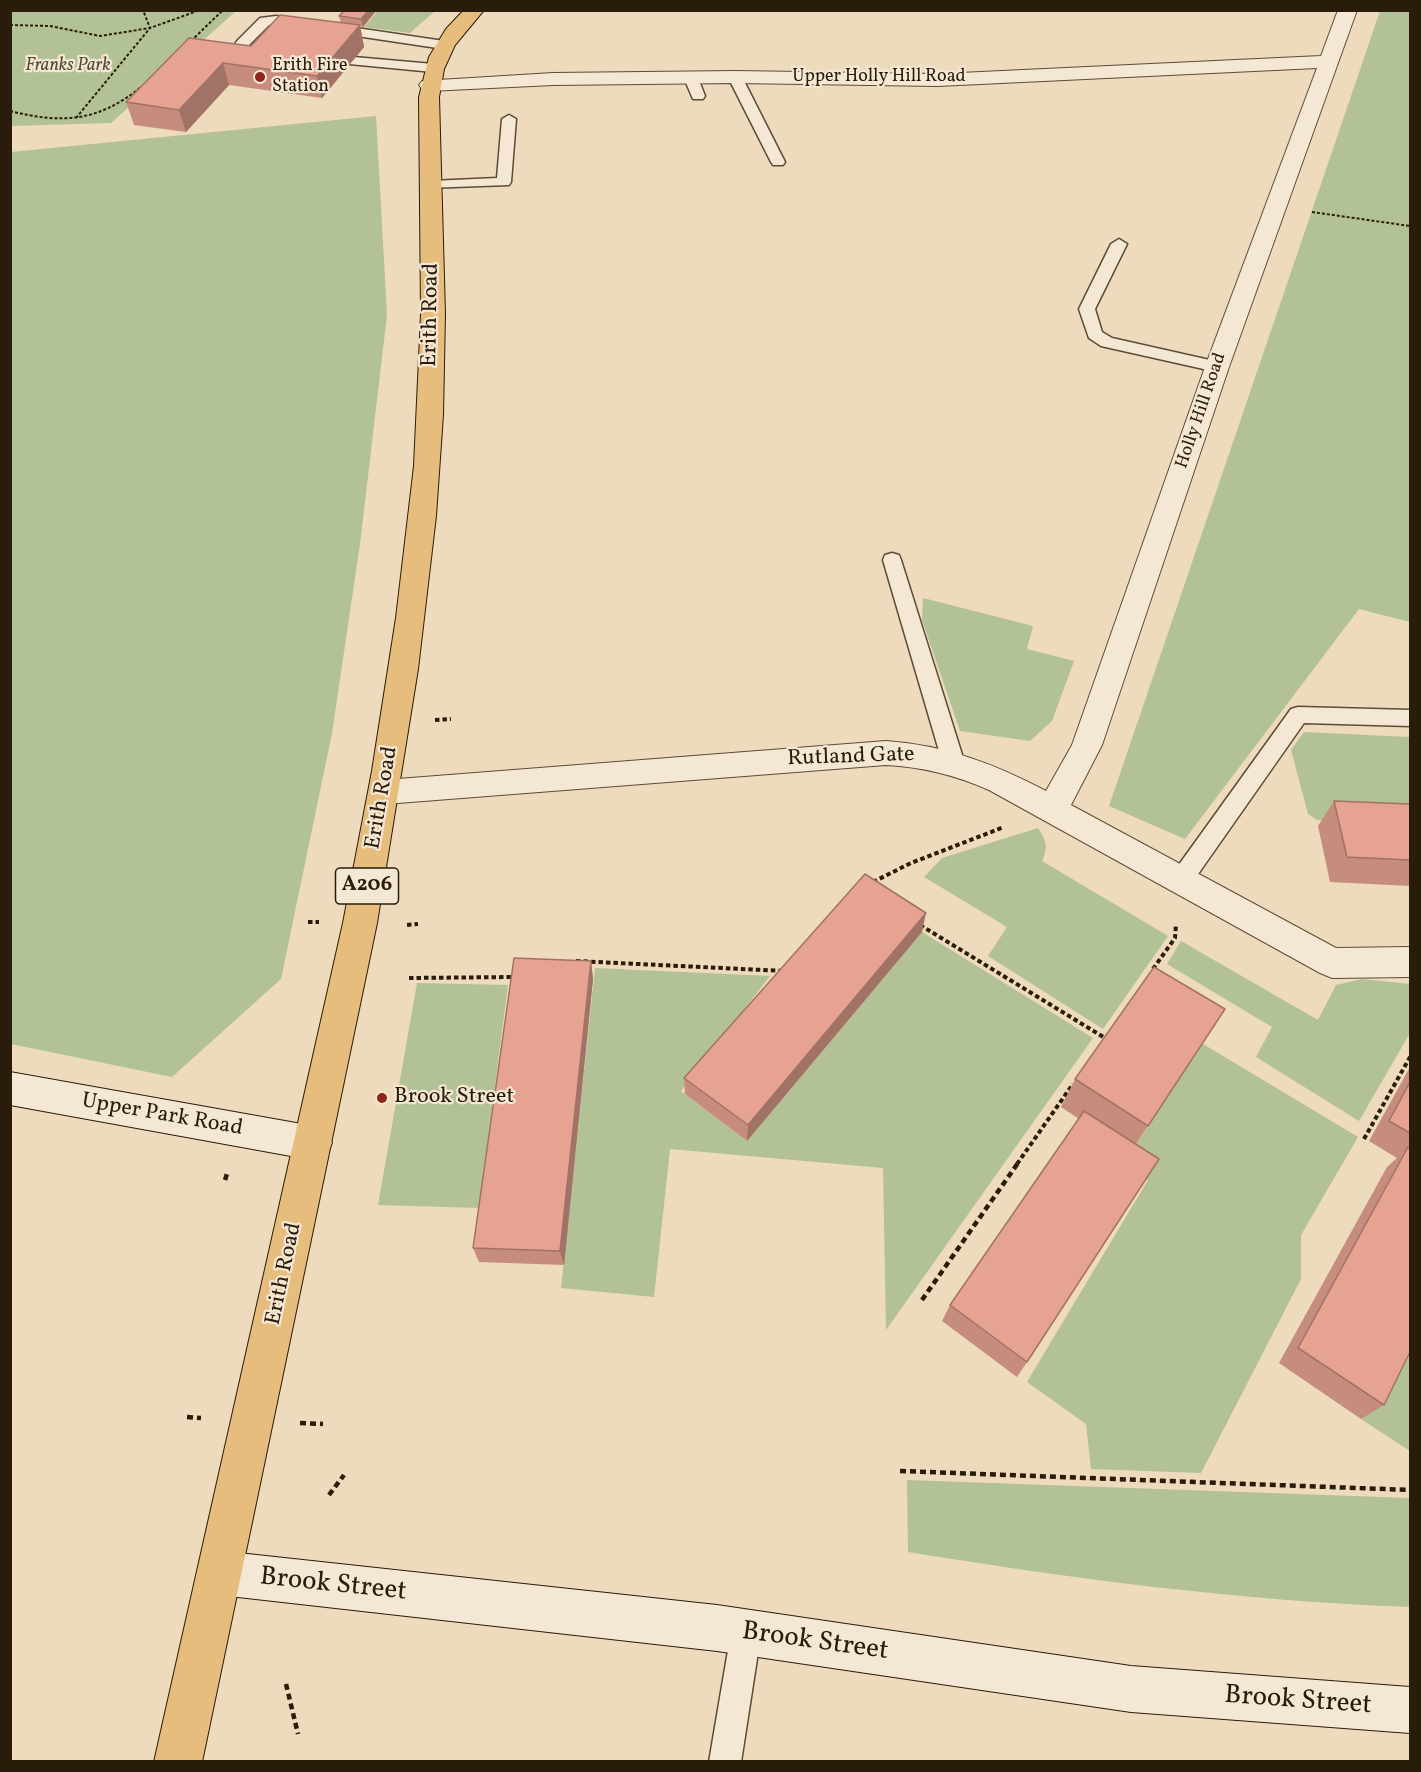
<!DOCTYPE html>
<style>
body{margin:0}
#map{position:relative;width:1421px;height:1772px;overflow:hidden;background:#eedabc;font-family:Vollkorn,serif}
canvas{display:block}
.frame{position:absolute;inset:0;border:12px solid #2a1c0a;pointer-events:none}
</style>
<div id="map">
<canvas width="1421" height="1772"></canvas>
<div class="frame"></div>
</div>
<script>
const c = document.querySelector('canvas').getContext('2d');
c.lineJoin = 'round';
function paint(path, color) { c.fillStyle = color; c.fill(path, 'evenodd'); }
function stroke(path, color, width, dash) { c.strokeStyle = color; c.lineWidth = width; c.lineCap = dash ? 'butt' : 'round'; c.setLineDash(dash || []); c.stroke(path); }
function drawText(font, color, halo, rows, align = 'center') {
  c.font = font + ' Vollkorn,serif'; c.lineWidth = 4.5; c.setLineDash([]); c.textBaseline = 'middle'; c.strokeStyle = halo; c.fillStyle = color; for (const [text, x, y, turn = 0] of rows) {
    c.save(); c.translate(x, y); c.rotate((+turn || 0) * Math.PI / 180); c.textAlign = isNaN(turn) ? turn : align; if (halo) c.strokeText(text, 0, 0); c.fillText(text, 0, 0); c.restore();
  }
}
paint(new Path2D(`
 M 10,11 L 236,11 L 111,123 L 11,126 Z
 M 378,11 L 431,10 L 435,11 L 410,33 L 364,27 Z
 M 1380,11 L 1410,11 L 1410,622 L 1359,609 L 1185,839 L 1109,806 Z
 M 376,116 L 387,315 L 360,544 L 332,733 L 281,979 L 172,1077 L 11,1044 L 11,152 Z
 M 923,598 L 1033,626 L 1027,649 L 1074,661 L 1052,721 L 1030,741 L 960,731 L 922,620 Z
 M 1304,732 L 1410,737 L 1410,825 L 1317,820 L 1308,814 L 1291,750 Z
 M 1038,828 C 1047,841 1048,848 1042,861 L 1168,936 L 1103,1029 L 988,956 L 1007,927 L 924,877 L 942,858 Z
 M 922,932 L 1093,1038 L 886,1330 L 883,1168 L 670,1149 L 654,1297 L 561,1288 L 595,968 L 770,976 L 681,1091 L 747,1141 Z
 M 1181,941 L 1318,1020 L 1336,985 L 1362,979 L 1410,984 L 1410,1033 L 1359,1121 L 1256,1057 L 1272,1027 L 1167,964 Z
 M 417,983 L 508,985 L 479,1208 L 378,1205 Z
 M 1203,1044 L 1358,1137 L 1301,1235 L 1301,1279 L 1201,1473 L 1091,1469 L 1086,1424 L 1027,1382 L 1148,1180 L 1123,1164 Z
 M 1410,1322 L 1410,1451 L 1361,1419 Z
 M 907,1480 L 1410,1498 L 1410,1607 C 1242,1601 1074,1579 908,1552 Z`), '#b2c196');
const lane = new Path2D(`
 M 276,16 L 444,41 L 451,45 L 444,49 L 276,24 L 269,25 L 247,47 L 237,47 L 235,44 L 237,41 L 260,18 Z
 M 354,57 L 433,64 L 440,68 L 433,72 L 349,64 L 347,61 L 349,58 Z
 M 735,73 L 742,77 L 785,162 L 783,165 L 773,165 L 771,162 L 728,77 Z
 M 691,74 L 698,78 L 705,96 L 703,99 L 693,99 L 684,78 Z
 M 509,115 L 516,119 L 511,182 L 509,185 L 426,188 L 424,185 L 431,181 L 497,178 L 502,119 Z
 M 1119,239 L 1127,244 L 1095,309 L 1102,332 L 1112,338 L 1223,363 L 1225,367 L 1223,371 L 1217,372 L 1101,346 L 1089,338 L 1079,309 L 1111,244 Z
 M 892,553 L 899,555 L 901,560 L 964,761 L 960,767 L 953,769 L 946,767 L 942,761 L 883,560 L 885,555 Z
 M 1298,707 L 1410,710 L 1410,726 L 1304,723 L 1189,887 L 1181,889 L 1173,887 L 1170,880 L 1173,873 L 1291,709 Z
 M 746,1618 L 757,1622 L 761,1633 L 741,1762 L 709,1762 L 731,1633 L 735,1622 Z`);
const street = new Path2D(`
 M 1338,10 L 1357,10 L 1229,367 L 1102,745 L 1071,805 L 1336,948 L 1410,947 L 1410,977 L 1332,978 L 1320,973 L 989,790 C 955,775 923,767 886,765 L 385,804 L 374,801 L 369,792 L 374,783 L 385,780 L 886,741 C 945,745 995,764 1046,791 L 1072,745 L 1205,367 L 1317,68 L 938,86 L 735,83 L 553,85 L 429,91 L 422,89 L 419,85 L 422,81 L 553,73 L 735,71 L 938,74 L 1321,56 Z`);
const secondary = new Path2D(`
 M 10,1072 L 313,1126 L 326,1131 L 332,1143 L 326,1155 L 313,1160 L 10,1105 Z
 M 220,1551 L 717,1605 L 1131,1666 L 1410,1687 L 1410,1733 L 1131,1712 L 717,1651 L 220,1595 L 204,1589 L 198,1573 L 204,1557 Z`);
const primary = new Path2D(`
 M 464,10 L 484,10 L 455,45 L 444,69 L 439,97 L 445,314 L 443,415 L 436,516 L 418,669 L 377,923 L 202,1762 L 154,1762 L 343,923 L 372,771 L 396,618 L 414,466 L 421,314 L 419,97 L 429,57 L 446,29 Z`);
stroke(lane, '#5b4c36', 3);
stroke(street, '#5b4c36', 2);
stroke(secondary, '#2a1c0a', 2);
stroke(primary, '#2a1c0a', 2);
stroke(new Path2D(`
 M 10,25 L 50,26 L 100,36 L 150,28 L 200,10
 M 191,41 L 223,10
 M 10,111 C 62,124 98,122 141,87
 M 76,118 L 150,28 L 143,10
 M 1312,212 L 1410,226`), '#2a1c0a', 2, [3, 2]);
stroke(new Path2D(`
 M 435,720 L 451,719
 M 873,882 L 911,863 L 1004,827
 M 308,922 L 319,922
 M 407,925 L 418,924
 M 920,925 L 1105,1038
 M 576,961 L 784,971
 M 1153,969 L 1175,938 L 1176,924
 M 409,978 L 513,977
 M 1364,1139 L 1410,1057
 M 1017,1164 L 1073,1084`), '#2a1c0a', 4, [4.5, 3]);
stroke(new Path2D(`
 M 225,1180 L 228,1171
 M 922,1300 L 1018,1163
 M 187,1417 L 201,1418
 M 300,1423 L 323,1424
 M 900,1471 L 1410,1490
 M 329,1495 L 344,1475
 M 286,1684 L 298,1734`), '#2a1c0a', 4.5, [6, 4]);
paint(lane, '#f4e7d3');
paint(street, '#f4e7d3');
paint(secondary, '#f4e7d3');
paint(primary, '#e7bd7e');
paint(new Path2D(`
 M 377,10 L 363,27 L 360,26 L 364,47 L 322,98 L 229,85 L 186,132 L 134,125 L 126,102 L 251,46 L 341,23 L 339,16 Z
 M 1334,801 L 1410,804 L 1410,886 L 1330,882 L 1318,826 Z
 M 922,932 L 747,1141 L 685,1094 L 684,1078 Z
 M 591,961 L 593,979 L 564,1265 L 479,1262 L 473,1248 Z
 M 1225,1009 L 1136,1144 L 1027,1362 L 1017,1377 L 942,1321 L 950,1305 L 1079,1119 L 1061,1107 L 1075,1079 Z
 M 1410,1067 L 1410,1352 L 1384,1405 L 1361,1419 L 1279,1363 L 1387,1167 L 1397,1158 L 1369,1141 Z`), '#c68c7d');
paint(new Path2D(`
 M 369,10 L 377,10 L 363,27 L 361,19 Z
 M 360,25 L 364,47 L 322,98 L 317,76 Z
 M 223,63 L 229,85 L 186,132 L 179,110 Z
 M 926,913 L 922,932 L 747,1141 L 748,1125 Z
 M 591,961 L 593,979 L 564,1265 L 560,1251 Z`), '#a17266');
const building = new Path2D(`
 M 345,10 L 369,10 L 361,19 L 339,16 Z
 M 280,15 L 360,25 L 317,76 L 223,63 L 179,110 L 126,102 L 189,38 L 251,46 Z
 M 1334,801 L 1410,804 L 1410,860 L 1347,857 Z
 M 865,874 L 926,913 L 748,1125 L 684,1078 Z
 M 514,958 L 591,961 L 560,1251 L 473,1248 Z
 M 1154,967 L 1225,1009 L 1148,1126 L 1075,1079 Z
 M 1410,1082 L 1410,1133 L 1389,1121 Z
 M 1084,1111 L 1159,1159 L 1027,1362 L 950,1305 Z
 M 1408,1147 L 1410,1149 L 1410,1352 L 1384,1405 L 1298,1348 Z`);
paint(building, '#e6a391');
stroke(building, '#a17266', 1.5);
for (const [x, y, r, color] of [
 [260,77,6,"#8f2418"],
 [382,1098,6,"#8f2418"]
]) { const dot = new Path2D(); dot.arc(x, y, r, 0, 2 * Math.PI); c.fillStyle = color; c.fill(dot); stroke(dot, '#f4e7d3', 2); }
drawText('italic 18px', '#534e34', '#f4e7d3', [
 ["Franks Park",68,67]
]);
drawText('18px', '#2a1c0a', '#f4e7d3', [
 ["Erith Fire",272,67],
 ["Station",272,88]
], 'left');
drawText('18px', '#2a1c0a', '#f4e7d3', [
 ["Upper Holly Hill Road",879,78],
 ["Holly Hill Road",1202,411,-71]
]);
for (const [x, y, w] of [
 [367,886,63]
]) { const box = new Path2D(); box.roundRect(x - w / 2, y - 18, w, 36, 4.5); c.fillStyle = '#f4e7d3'; c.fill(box); stroke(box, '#2a1c0a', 1.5); }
drawText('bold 21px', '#2a1c0a', null, [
 ["A206",367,886]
]);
drawText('22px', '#2a1c0a', '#f4e7d3', [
 ["Erith Road",432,315,-89],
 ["Rutland Gate",851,758,-2],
 ["Erith Road",383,798,-80],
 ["Upper Park Road",162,1116,10],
 ["Erith Road",285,1274,-78]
]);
drawText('22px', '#2a1c0a', '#f4e7d3', [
 ["Brook Street",394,1098]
], 'left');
drawText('27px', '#2a1c0a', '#f4e7d3', [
 ["Brook Street",333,1586,6],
 ["Brook Street",815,1643,8],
 ["Brook Street",1298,1702,4]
]);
</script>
